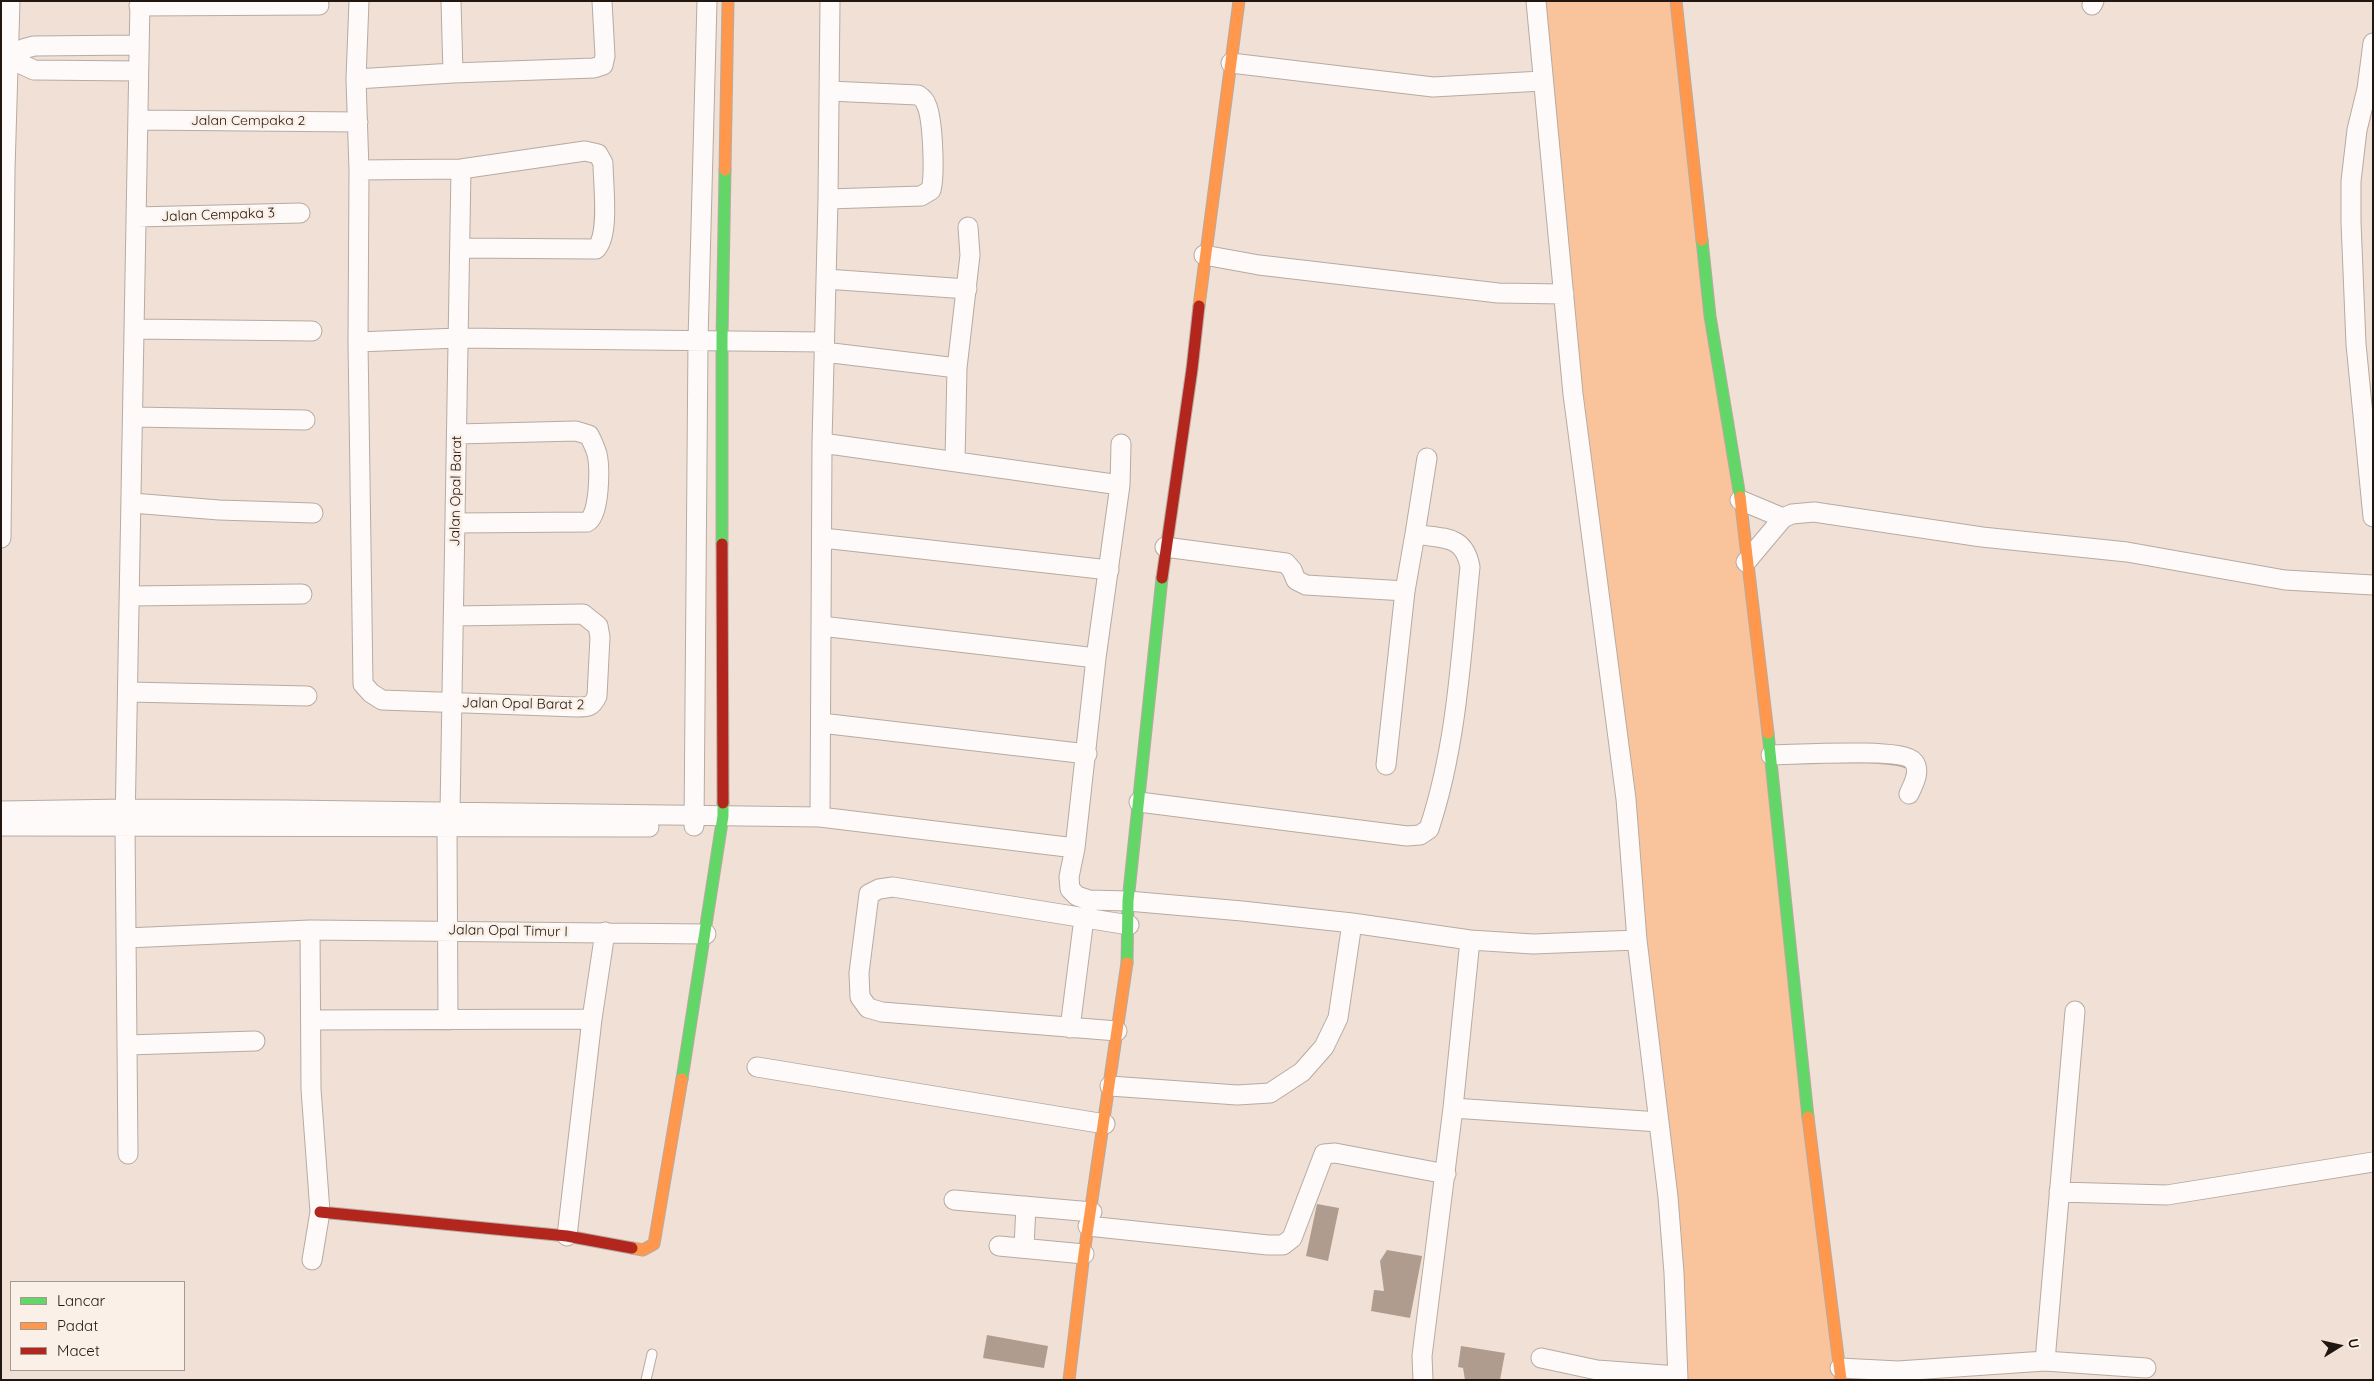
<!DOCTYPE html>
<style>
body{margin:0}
#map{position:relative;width:2374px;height:1381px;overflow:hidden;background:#f0e0d5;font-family:Quicksand,sans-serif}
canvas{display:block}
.frame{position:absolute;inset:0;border:2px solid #211710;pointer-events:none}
.legend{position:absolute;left:10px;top:1281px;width:175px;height:90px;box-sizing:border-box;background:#fbf0e7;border:1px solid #a49991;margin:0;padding:6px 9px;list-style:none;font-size:15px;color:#211710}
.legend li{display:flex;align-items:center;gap:10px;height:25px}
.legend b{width:25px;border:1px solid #a49991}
.north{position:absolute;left:2314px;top:1321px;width:50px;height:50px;-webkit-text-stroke:4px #fbf0e7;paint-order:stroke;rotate:80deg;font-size:14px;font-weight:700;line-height:20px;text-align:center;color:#211710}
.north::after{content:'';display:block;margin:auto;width:18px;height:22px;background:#211710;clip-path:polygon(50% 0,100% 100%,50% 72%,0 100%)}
</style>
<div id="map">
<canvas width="2374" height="1381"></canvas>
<div class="frame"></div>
<ul class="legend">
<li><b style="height:6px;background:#63d668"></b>Lancar</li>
<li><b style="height:6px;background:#ff974d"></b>Padat</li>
<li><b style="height:6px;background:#b3261e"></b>Macet</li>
</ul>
<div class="north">U</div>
</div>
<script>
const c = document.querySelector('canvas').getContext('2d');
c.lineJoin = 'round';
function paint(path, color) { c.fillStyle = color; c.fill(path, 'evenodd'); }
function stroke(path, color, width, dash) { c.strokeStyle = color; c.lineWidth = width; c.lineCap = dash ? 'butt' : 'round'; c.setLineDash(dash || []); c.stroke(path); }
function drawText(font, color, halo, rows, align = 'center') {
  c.font = font + ' Quicksand,sans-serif'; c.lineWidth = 5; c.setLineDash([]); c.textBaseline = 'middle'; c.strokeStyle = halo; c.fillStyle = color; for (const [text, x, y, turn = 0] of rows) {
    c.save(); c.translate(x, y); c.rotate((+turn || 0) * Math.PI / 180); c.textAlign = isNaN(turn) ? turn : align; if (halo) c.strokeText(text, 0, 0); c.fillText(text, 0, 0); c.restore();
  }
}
paint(new Path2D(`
 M 1536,1 L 1676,1 L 1841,1380 L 1678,1380 Z`), '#f9c49c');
paint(new Path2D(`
 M 1317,1204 L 1339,1208 L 1328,1261 L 1306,1256 Z
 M 1387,1250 L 1422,1256 L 1410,1318 L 1371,1311 L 1374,1290 L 1384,1291 L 1380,1261 Z
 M 987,1335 L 1048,1346 L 1044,1368 L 983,1358 Z
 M 1461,1346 L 1505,1353 L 1500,1380 L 1465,1380 L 1463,1368 L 1458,1367 Z`), '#b09c8e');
const lane = new Path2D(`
 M 646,1380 L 652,1354`);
const street = new Path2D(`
 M 359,1 L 356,79 L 359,170 L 358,342 L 363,684 L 371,693 L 382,700 L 577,707 C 588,707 592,707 597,696 L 600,637 L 598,626 L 583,614 L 454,616
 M 451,1 L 453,73
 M 1536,1 L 1573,394 L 1626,799 L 1637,940 L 1668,1197 L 1674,1273 L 1678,1380
 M 2092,5 L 2094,1
 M 139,6 L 319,5
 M 2373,43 L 2367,89 L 2357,130 L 2351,181 L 2351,222 L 2356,344 L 2373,517
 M 16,59 L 21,64 L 34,70 L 138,71
 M 1,60 L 16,59 L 23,49 L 34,46 L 139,45
 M 1231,63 L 1433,87 L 1542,81
 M 356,79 L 453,73 L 594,68 L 603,65 L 605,56 L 602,1
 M 138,120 L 358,122
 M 359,170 L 461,169 L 585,151 L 598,154 L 603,163 C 603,184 610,235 596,249 L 460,248
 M 828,199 L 921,196 L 931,190 C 935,175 933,117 926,104 C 925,100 921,97 918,95 L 829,91
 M 136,217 L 300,213
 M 1204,255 L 1259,265 L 1498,293 L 1564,294
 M 826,279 L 967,289
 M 134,329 L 312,331
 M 358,342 L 458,338 L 824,342
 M 824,352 L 957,368
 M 133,417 L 305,420
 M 822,443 L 1120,485
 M 1121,444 L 1120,485 L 1096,658 L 1075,848 L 1069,877 L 1070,889 L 1077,896 L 1089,900 L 1128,901 L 1242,911 L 1352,923 L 1470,940 L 1533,944 L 1637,940
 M 955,460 L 957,368 L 970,255 L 968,227
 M 1740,500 L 1783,518
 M 132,503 L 219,510 L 313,513
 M 455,523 L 587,522 C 600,516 600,467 597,454 C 595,447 592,441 589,435 L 576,431 L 457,434
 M 1415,534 L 1427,458
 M 1,538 L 5,170 L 10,1
 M 823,538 L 1109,570
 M 1746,562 L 1783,518 L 1792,514 L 1814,512 L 1982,537 L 2127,552 L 2285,580 L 2373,585
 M 130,596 L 302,594
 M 821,626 L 1096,658
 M 129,692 L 307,696
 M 821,723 L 1087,754
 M 1771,755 C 1793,755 1904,747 1914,762 C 1921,772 1913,785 1909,794
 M 1386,765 L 1405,591
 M 1139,802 L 1407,836 L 1420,835 L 1429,829 C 1457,745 1461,655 1470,567 C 1464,534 1443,539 1415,534 L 1405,591 L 1306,585 L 1296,580 L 1292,570 L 1286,563 L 1165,547
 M 1,811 L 127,809 L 286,810 L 820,817 L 1075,848
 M 820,817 L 822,443 L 828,199 L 830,1
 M 1,826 L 649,827
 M 694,826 L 698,340 L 707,1
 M 310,930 L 311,1089 L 320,1212 L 312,1260
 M 126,938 L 310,930 L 706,934
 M 311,1020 L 592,1019
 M 448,1020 L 447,827 L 450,812 L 461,169
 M 1070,1028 L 1084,918
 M 1117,1031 L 882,1012 L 868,1008 L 860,997 L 859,973 L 869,894 L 879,889 L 893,887 L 1129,925
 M 127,1045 L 255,1041
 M 757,1067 L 1105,1124
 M 1110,1086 L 1237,1095 L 1270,1093 L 1302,1072 L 1324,1047 L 1338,1018 L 1352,923
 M 1453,1108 L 1659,1122
 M 128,1154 L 125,826 L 140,1
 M 2059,1192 L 2167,1195 L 2373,1162
 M 954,1200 L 1092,1212
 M 1088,1226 L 1268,1245 L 1283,1245 L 1292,1238 L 1324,1154 L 1335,1153 L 1446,1174
 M 567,1236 L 592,1019 L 605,932
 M 999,1246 L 1084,1254
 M 1024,1247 L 1026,1206
 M 1541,1358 L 1597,1370 L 1678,1376
 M 2045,1361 L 2075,1011
 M 1840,1368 L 1898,1371 L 2045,1361 L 2146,1368
 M 1423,1380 L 1422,1356 L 1453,1108 L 1470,940`);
const fast = new Path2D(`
 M 1702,240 L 1710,316 L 1740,497
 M 722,544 L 722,339 L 725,170
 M 1768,733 L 1808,1117
 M 1127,963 L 1128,901 L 1162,578
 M 682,1079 L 723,816 L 723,803`);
const slow = new Path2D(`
 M 1676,1 L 1702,240
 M 725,170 L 728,1
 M 1199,306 L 1239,1
 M 1740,497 L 1768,733
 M 1808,1117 L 1841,1380
 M 632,1248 L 643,1250 L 654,1244 L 682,1079
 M 1069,1380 L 1084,1254 L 1127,963`);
const jam = new Path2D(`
 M 722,544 L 723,803
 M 1162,578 L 1192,369 L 1199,306
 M 320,1212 L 567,1236 L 632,1248`);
stroke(lane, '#b7aba2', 11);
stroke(street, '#b7aba2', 21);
stroke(fast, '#b7aba2', 13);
stroke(slow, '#b7aba2', 13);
stroke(jam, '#b7aba2', 13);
stroke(lane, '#fdfaf9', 9);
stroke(street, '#fdfaf9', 19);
stroke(fast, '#63d668', 11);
stroke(slow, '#ff974d', 11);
stroke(jam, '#b3261e', 11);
drawText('14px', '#211710', '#fbf0e7', [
 ["Jalan Cempaka 2",248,121],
 ["Jalan Cempaka 3",218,215,-2],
 ["Jalan Opal Barat",456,491,-89],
 ["Jalan Opal Barat 2",523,704,1],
 ["Jalan Opal Timur I",508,931,1]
]);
</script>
